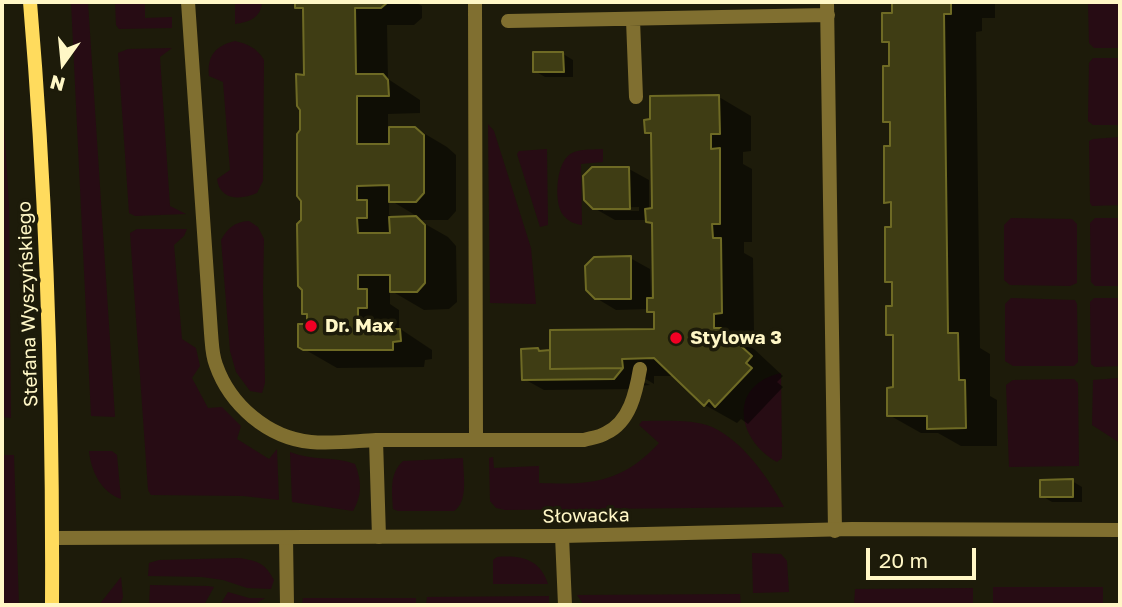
<!DOCTYPE html>
<meta charset="utf-8">
<style>
body{margin:0}
#map{position:relative;width:1122px;height:607px;overflow:hidden;background:#1d1b0a;font-family:"Golos Text",sans-serif}
canvas{display:block}
.frame{position:absolute;inset:0;border:4px solid #fff7c6;pointer-events:none}
.north{position:absolute;left:28px;top:28px;width:70px;height:70px;-webkit-text-stroke:5px #1d1b0a;paint-order:stroke;rotate:195deg;font-size:19px;font-weight:700;line-height:28px;text-align:center;color:#fff7c6}
.north::after{content:'';display:block;margin:auto;width:24px;height:32px;background:#fff7c6;clip-path:polygon(50% 0,100% 100%,50% 72%,0 100%)}
.scale{position:absolute;left:866px;top:548px;width:110px;height:32px;box-sizing:border-box;border:4px solid #fff7c6;border-top:0;padding-left:9px;font-size:21px;line-height:24px;white-space:nowrap;color:#fff7c6;-webkit-text-stroke:5px #1d1b0a;paint-order:stroke}
</style>
<div id="map">
<canvas width="1122" height="607"></canvas>
<div class="frame"></div>
<div class="north">N</div>
<div class="scale">20 m</div>
</div>
<script>
const c = document.querySelector('canvas').getContext('2d');
c.lineJoin = 'round';
function paint(path, color) { c.fillStyle = color; c.fill(path, 'evenodd'); }
function stroke(path, color, width, dash) { c.strokeStyle = color; c.lineWidth = width; c.lineCap = dash ? 'butt' : 'round'; c.setLineDash(dash || []); c.stroke(path); }
function drawText(font, color, halo, rows, align = 'center') {
  c.font = font + ' "Golos Text",sans-serif'; c.lineWidth = 7; c.setLineDash([]); c.textBaseline = 'middle'; c.strokeStyle = halo; c.fillStyle = color; for (const [text, x, y, turn = 0] of rows) {
    c.save(); c.translate(x, y); c.rotate((+turn || 0) * Math.PI / 180); c.textAlign = isNaN(turn) ? turn : align; if (halo) c.strokeText(text, 0, 0); c.fillText(text, 0, 0); c.restore();
  }
}
paint(new Path2D(`
 M 71,2 L 88,2 L 115,417 L 91,416 Z
 M 115,2 L 145,2 L 145,18 L 172,17 L 172,28 L 119,29 L 116,25 Z
 M 235,2 L 262,2 C 261,18 249,22 235,24 Z
 M 1088,2 L 1120,2 L 1120,48 L 1094,48 L 1089,43 Z
 M 235,41 C 248,44 257,48 264,60 L 263,181 L 257,193 C 241,200 220,201 217,179 L 230,170 L 223,82 L 209,76 C 207,56 215,46 235,41 Z
 M 172,48 L 160,57 L 170,206 L 186,214 L 135,216 L 129,213 L 118,53 L 128,49 Z
 M 1093,58 L 1120,58 L 1120,125 L 1093,125 L 1088,121 L 1089,63 Z
 M 2,90 L 9,206 L 11,418 L 2,417 Z
 M 488,124 L 494,131 L 531,248 L 536,304 L 490,303 Z
 M 1120,137 L 1120,205 L 1092,206 L 1090,203 L 1089,141 L 1093,139 Z
 M 547,149 L 548,225 L 540,227 L 517,154 L 519,151 Z
 M 603,149 L 603,162 L 581,164 L 582,225 C 574,224 568,221 563,215 C 554,203 556,168 567,157 C 575,148 591,150 603,149 Z
 M 1011,218 L 1072,219 L 1077,224 L 1077,283 L 1070,286 L 1010,285 L 1004,280 L 1004,225 Z
 M 1095,218 L 1120,218 L 1120,286 L 1095,286 L 1091,282 L 1090,223 Z
 M 249,221 L 258,227 L 264,239 L 263,290 L 265,383 L 262,393 L 250,391 L 236,372 L 230,351 L 221,240 C 228,228 234,222 249,221 Z
 M 137,229 L 187,229 L 184,236 L 174,245 L 182,339 L 196,348 L 200,366 L 192,378 L 208,408 L 222,407 L 241,426 L 237,439 L 269,459 L 277,449 L 279,500 L 243,496 L 151,495 L 148,490 L 130,233 Z
 M 1011,298 L 1075,300 L 1077,304 L 1078,362 L 1074,366 L 1013,366 L 1005,361 L 1005,304 Z
 M 1094,298 L 1120,298 L 1120,366 L 1095,367 L 1091,364 L 1090,302 Z
 M 781,373 L 782,458 L 777,462 C 736,439 728,385 781,373 Z
 M 1120,378 L 1120,443 L 1092,425 L 1093,380 Z
 M 1074,379 L 1078,383 L 1079,466 L 1009,467 L 1006,385 L 1013,380 Z
 M 642,421 C 662,421 694,419 712,427 C 744,442 768,478 784,507 L 505,510 L 496,508 L 490,501 L 489,458 L 493,457 L 494,468 L 539,466 L 539,483 C 591,485 622,483 659,443 L 639,425 Z
 M 89,451 L 112,451 L 117,455 L 121,499 C 101,492 91,471 89,451 Z
 M 290,452 C 312,461 334,456 355,464 C 362,481 362,496 353,511 L 292,502 Z
 M 2,455 L 14,455 L 19,605 L 2,605 Z
 M 463,458 C 463,474 469,501 454,511 L 398,511 L 393,509 C 392,491 389,474 403,461 Z
 M 752,553 L 781,554 L 787,561 L 789,592 L 753,593 Z
 M 497,557 C 521,555 540,559 548,584 L 493,584 L 493,560 Z
 M 239,558 C 258,561 265,563 274,580 L 271,589 L 247,588 L 223,580 L 202,577 L 148,576 L 149,563 L 159,560 Z
 M 121,577 L 123,597 L 120,605 L 99,605 Z
 M 150,585 L 208,586 L 214,587 L 204,605 L 149,605 Z
 M 993,587 L 1103,587 L 1103,605 L 993,605 Z
 M 973,588 L 973,605 L 854,605 L 855,589 Z
 M 228,592 L 249,598 L 265,598 L 254,605 L 220,605 Z
 M 740,594 L 741,605 L 789,605 L 584,605 L 577,595 Z
 M 549,596 L 549,605 L 426,605 L 427,597 Z
 M 303,598 L 416,598 L 416,605 L 302,605 Z`), '#270c14');
paint(new Path2D(`
 M 297,2 L 415,2 L 422,6 L 422,18 L 414,25 L 387,25 L 388,79 L 420,100 L 420,113 L 388,114 L 388,129 L 415,128 L 447,147 L 456,155 L 456,211 L 448,220 L 418,220 L 448,237 L 456,246 L 457,302 L 449,309 L 424,310 L 395,293 L 390,293 L 390,304 L 399,310 L 399,328 L 432,350 L 432,359 L 425,360 L 424,367 L 337,368 L 304,349 L 308,326 L 308,315 L 304,313 L 302,131 L 306,76 L 305,12 L 297,7 ZM 389,203 L 395,203 L 420,218 L 395,218 L 389,215 Z
 M 894,2 L 995,2 L 995,18 L 982,18 L 982,31 L 976,32 L 980,348 L 990,354 L 990,396 L 997,400 L 997,446 L 961,446 L 938,433 L 921,433 L 889,415 L 895,389 L 895,338 L 888,334 L 894,308 L 894,285 L 887,281 L 893,228 L 893,205 L 886,202 L 892,148 L 892,125 L 885,121 L 891,68 L 891,45 L 884,41 L 894,15 Z
 M 563,54 L 573,60 L 573,77 L 545,77 L 535,71 Z
 M 719,97 L 751,116 L 751,151 L 743,152 L 743,164 L 752,169 L 752,242 L 744,242 L 744,253 L 753,258 L 754,331 L 745,331 L 746,344 L 754,349 L 783,376 L 777,382 L 783,387 L 748,424 L 741,419 L 737,423 L 705,405 L 675,376 L 654,376 L 654,384 L 644,378 L 641,381 L 650,385 L 638,386 L 635,389 L 544,390 L 524,379 L 538,350 L 542,353 L 655,331 L 655,315 L 649,309 L 616,310 L 596,298 L 630,258 L 650,269 L 651,300 L 655,300 L 654,225 L 648,220 L 615,220 L 594,208 L 629,169 L 649,180 L 649,210 L 653,210 L 652,136 L 646,132 ZM 639,207 L 639,211 L 603,211 L 603,208 Z
 M 1072,481 L 1082,487 L 1082,502 L 1052,502 L 1042,496 Z`), '#0007');
const building = new Path2D(`
 M 295,2 L 388,2 L 381,8 L 355,8 L 356,74 L 383,74 L 388,80 L 389,96 L 357,96 L 357,144 L 389,144 L 389,127 L 415,127 L 424,135 L 424,193 L 416,202 L 389,202 L 389,185 L 357,186 L 357,200 L 367,200 L 367,218 L 357,218 L 358,233 L 390,233 L 389,217 L 416,216 L 425,225 L 425,283 L 417,292 L 390,292 L 390,275 L 358,275 L 358,289 L 367,289 L 367,308 L 358,308 L 358,323 L 393,322 L 393,329 L 400,329 L 401,341 L 393,342 L 393,350 L 303,350 L 298,347 L 298,324 L 307,324 L 307,314 L 302,314 L 302,290 L 298,286 L 297,224 L 301,220 L 301,201 L 297,196 L 297,134 L 300,130 L 300,110 L 297,106 L 296,74 L 304,75 L 303,8 L 295,8 Z
 M 892,2 L 951,2 L 951,14 L 944,14 L 948,333 L 958,333 L 959,380 L 965,380 L 966,428 L 927,429 L 927,416 L 887,416 L 887,388 L 893,387 L 893,335 L 886,335 L 886,306 L 892,306 L 892,282 L 885,282 L 885,227 L 891,227 L 891,202 L 884,203 L 884,146 L 890,146 L 890,122 L 883,122 L 883,66 L 889,66 L 889,42 L 882,42 L 882,13 L 892,13 Z
 M 533,52 L 563,52 L 564,72 L 533,72 Z
 M 719,95 L 720,134 L 711,134 L 711,149 L 720,148 L 720,224 L 712,224 L 713,238 L 721,238 L 722,313 L 714,314 L 714,328 L 721,328 L 752,356 L 746,363 L 752,368 L 715,407 L 709,400 L 704,406 L 654,358 L 622,359 L 623,368 L 550,369 L 550,330 L 654,329 L 654,312 L 647,312 L 647,298 L 653,298 L 652,223 L 646,222 L 645,209 L 652,208 L 651,133 L 645,133 L 644,120 L 650,119 L 650,96 Z
 M 592,167 L 629,167 L 630,209 L 593,209 L 584,200 L 583,176 Z
 M 631,256 L 631,299 L 595,299 L 586,290 L 585,266 L 594,257 Z
 M 538,348 L 539,351 L 550,350 L 550,369 L 623,368 L 614,379 L 522,380 L 521,349 Z
 M 1073,479 L 1073,497 L 1040,497 L 1040,480 Z`);
paint(building, '#3f3d14');
stroke(building, '#6e6a24', 2);
stroke(new Path2D(`
 M 188,2 L 211,333 C 212,344 212,355 216,365 C 230,405 268,438 311,442 C 332,444 355,441 376,440 L 379,537
 M 475,2 L 476,439
 M 827,2 L 835,531
 M 633,20 L 636,97
 M 508,21 L 828,15
 M 376,440 L 584,440 C 591,438 600,437 606,433 C 630,422 636,392 640,369
 M 562,536 L 565,605
 M 286,538 L 287,605`), '#806f30', 14);
stroke(new Path2D(`
 M 52,538 L 562,536 L 852,529 L 1120,530`), '#806f30', 14);
stroke(new Path2D(`
 M 30,2 C 47,203 53,404 52,605`), '#ffdb5d', 14);
for (const [x, y, r, color] of [
 [311,326,7,"#f10024"],
 [676,338,7,"#f10024"]
]) { const dot = new Path2D(); dot.arc(x, y, r, 0, 2 * Math.PI); c.fillStyle = color; c.fill(dot); stroke(dot, '#1d1b0a', 2.5); }
drawText('19px', '#fff7c6', '#1d1b0a', [
 ["Stefana Wyszyńskiego",28,304,-92],
 ["Słowacka",586,516,-1]
]);
drawText('bold 19px', '#fff7c6', '#1d1b0a', [
 ["Dr. Max",325,326],
 ["Stylowa 3",690,338]
], 'left');
</script>
